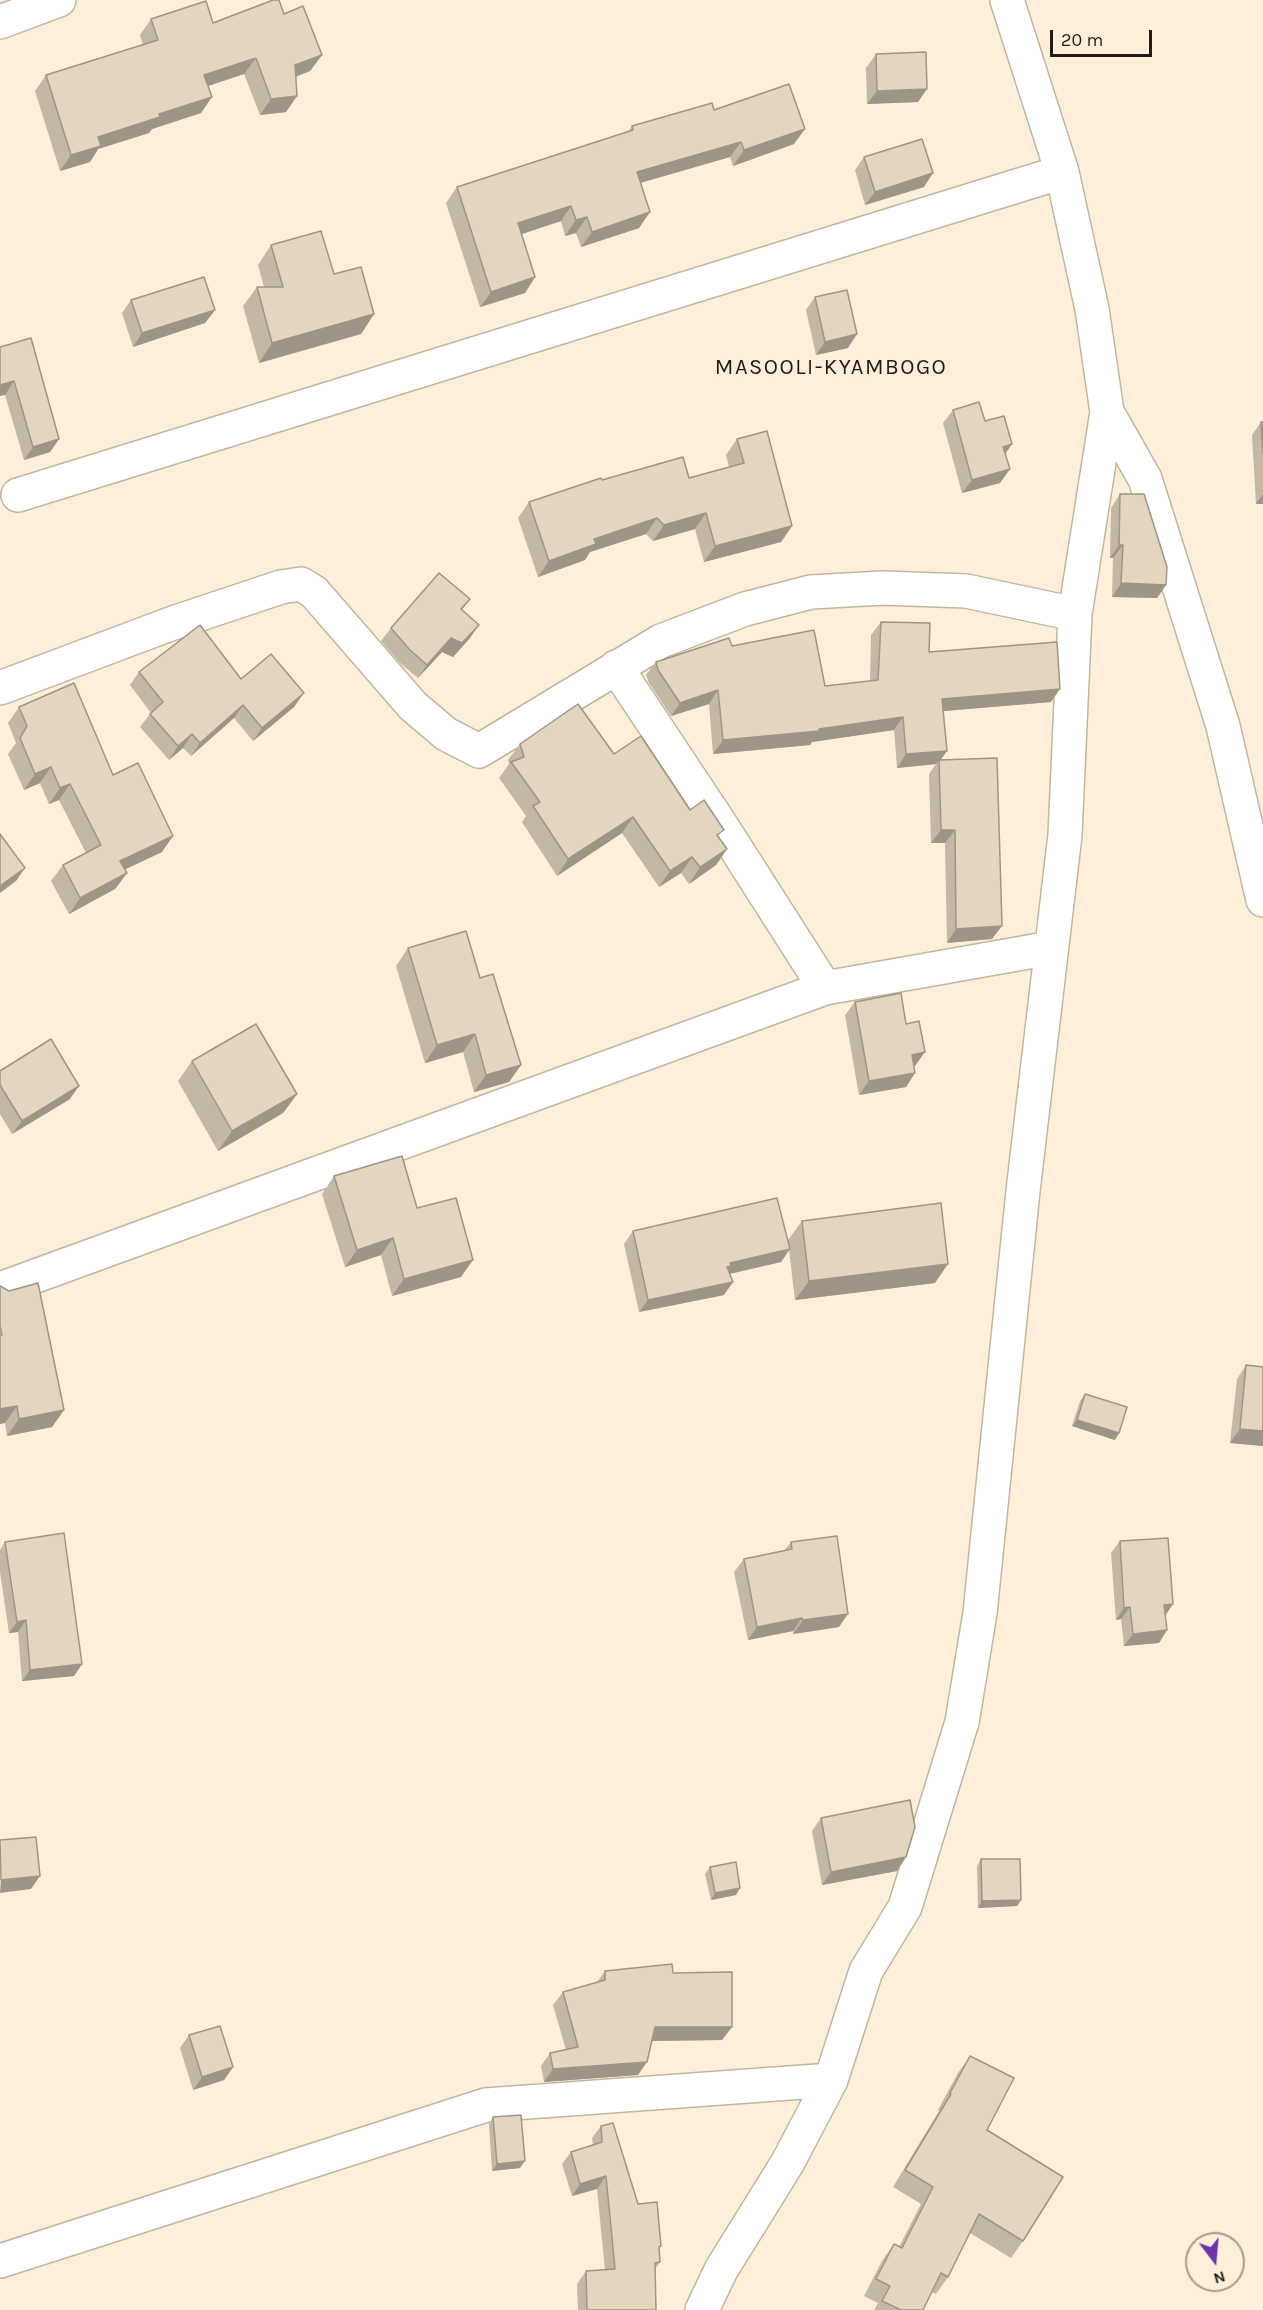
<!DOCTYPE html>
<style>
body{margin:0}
#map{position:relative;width:1263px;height:2310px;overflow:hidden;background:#fdefd9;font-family:Karla,sans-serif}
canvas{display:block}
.north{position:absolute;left:1185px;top:2232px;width:60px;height:60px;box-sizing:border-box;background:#fdefd9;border:2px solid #a59b8a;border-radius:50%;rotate:164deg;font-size:16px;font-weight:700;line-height:24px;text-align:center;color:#211c14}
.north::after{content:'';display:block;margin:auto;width:21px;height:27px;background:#6b35ab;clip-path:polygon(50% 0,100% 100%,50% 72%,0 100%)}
.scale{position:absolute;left:1050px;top:30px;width:102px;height:27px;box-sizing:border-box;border:3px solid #211c14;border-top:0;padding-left:8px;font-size:18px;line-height:21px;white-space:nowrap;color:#211c14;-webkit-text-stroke:4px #fdefd9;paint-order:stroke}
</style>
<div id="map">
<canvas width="1263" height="2310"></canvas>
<div class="north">N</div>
<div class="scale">20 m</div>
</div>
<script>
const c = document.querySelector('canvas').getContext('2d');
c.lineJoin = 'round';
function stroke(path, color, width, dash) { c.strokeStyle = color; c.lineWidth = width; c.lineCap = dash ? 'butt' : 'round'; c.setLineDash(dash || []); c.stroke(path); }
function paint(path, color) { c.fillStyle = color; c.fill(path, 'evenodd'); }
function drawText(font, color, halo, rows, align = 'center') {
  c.font = font + ' Karla,sans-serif'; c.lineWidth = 4.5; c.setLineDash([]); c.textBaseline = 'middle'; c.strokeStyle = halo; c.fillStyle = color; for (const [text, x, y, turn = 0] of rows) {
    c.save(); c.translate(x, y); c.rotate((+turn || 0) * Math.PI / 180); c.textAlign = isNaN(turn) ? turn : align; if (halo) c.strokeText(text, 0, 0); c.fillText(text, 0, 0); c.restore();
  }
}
const minor = new Path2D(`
 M 0,22 L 59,0
 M 1107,412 L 1145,479 L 1223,726 L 1263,900
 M 18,495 L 1062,172
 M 616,667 L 719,822 L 825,988
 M 0,688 L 173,623 L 281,587 L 301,584 L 314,592 L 413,706 L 446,734 L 479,751 L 661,641 L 745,609 L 811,592 L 883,588 L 966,591 L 1075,614
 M 0,1289 L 825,988 L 1051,948
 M 0,2261 L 486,2105 L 831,2080
 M 702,2310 L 721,2270 L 788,2162 L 831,2080 L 866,1971 L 905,1907 L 962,1722 L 980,1613 L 1023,1191 L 1065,835 L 1075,614 L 1107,412 L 1092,309 L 1062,172 L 1007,0`);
stroke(minor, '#c3b6a1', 36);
stroke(minor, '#fff', 33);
paint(new Path2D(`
 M 284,14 L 322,55 L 310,71 L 296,77 L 297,96 L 286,112 L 260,115 L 244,74 L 208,86 L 201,113 L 152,129 L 149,133 L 98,149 L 90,162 L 60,171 L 35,91 L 46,75 L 143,45 L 140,35 L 151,19 L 213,23 Z
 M 876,54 L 918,102 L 867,104 L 866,68 Z
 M 714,110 L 794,144 L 733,166 L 730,157 L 640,183 L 639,228 L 581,247 L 576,233 L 565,236 L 561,221 L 521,234 L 535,277 L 525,293 L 480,307 L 446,203 L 457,187 L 628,132 L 632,126 Z
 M 864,157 L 924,187 L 865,205 L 855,170 Z
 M 271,245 L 334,274 L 374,314 L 361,334 L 259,363 L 243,306 L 257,287 L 264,287 L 258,265 Z
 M 815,297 L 848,348 L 816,355 L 806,310 Z
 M 131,300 L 215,310 L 205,323 L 133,347 L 122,313 Z
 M 0,347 L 59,439 L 50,452 L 24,460 L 5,395 Z
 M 953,410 L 1012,444 L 1005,454 L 1010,469 L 1000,483 L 962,493 L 943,423 Z
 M 1261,422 L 1263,422 L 1263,504 L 1256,504 L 1252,435 Z
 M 737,439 L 792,526 L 781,542 L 704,562 L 695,529 L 653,541 L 646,534 L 590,552 L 585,560 L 538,577 L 518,518 L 529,502 L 602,480 L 689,478 L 729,467 L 726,455 Z
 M 1120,494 L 1166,585 L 1157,598 L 1112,597 L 1113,558 L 1110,558 L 1111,508 Z
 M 470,599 L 462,610 L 470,638 L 453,657 L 442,652 L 418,678 L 400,663 L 381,641 L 391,628 Z
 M 881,622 L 929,652 L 1051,702 L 943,711 L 947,751 L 940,760 L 992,939 L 947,943 L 945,843 L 931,843 L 929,774 L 936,764 L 897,768 L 894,730 L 812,742 L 810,745 L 713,754 L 709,704 L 671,716 L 649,683 L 646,675 L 656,662 L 732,646 L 825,686 L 870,681 L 871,635 Z
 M 139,672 L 241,679 L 294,707 L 253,741 L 234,718 L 191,756 L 183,748 L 169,760 L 140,727 L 151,713 L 130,685 Z
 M 19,707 L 113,775 L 162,852 L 125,869 L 127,873 L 115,889 L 69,914 L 51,881 L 63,865 L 86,853 L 59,800 L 49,804 L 40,783 L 24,790 L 8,754 L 16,743 L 8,723 Z
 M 520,744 L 614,754 L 690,810 L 719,837 L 727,849 L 716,865 L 689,884 L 681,873 L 659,887 L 622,833 L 557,876 L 522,822 L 526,816 L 499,778 L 509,764 L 508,760 Z
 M 408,948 L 480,978 L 521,1065 L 509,1082 L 474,1092 L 463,1052 L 425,1063 L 396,966 Z
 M 855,1002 L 906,1024 L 915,1066 L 914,1066 L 915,1073 L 906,1087 L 859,1095 L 845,1015 Z
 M 192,1061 L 297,1094 L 283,1113 L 218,1151 L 178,1081 Z
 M 0,1071 L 70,1099 L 12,1134 L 0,1114 Z
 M 334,1176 L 417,1208 L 461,1277 L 392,1296 L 381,1255 L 345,1267 L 322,1194 Z
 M 802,1221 L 935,1283 L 795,1300 L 789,1250 L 781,1262 L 730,1274 L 724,1295 L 639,1312 L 624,1244 L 633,1231 L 788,1240 Z
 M 0,1286 L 64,1410 L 52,1427 L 7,1436 L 5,1423 L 0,1424 Z
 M 1246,1365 L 1263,1446 L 1230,1443 L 1237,1379 Z
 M 1085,1394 L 1115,1440 L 1072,1426 L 1080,1401 Z
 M 1120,1541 L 1173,1604 L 1165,1615 L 1167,1630 L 1159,1643 L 1124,1646 L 1121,1619 L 1116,1620 L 1111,1553 Z
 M 5,1542 L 82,1664 L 74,1676 L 22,1681 L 18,1632 L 9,1633 L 0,1572 L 0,1550 Z
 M 791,1542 L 839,1627 L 793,1634 L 793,1631 L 748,1640 L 734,1572 L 744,1559 L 785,1550 Z
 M 821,1818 L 906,1857 L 897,1871 L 822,1885 L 812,1831 Z
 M 981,1859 L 1017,1906 L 978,1908 L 977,1866 Z
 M 710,1867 L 736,1895 L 711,1900 L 705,1874 Z
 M 605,1971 L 673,1973 L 732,2027 L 722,2040 L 652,2041 L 638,2075 L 544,2082 L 541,2066 L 550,2053 L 566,2050 L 553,2005 L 563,1992 L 597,1982 Z
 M 189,2035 L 233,2067 L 224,2080 L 193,2090 L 180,2048 Z
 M 970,2056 L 987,2130 L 1023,2241 L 1011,2258 L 970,2233 L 948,2277 L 936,2294 L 932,2292 L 923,2310 L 874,2310 L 878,2303 L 864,2296 L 882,2261 L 894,2244 L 899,2247 L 921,2204 L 893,2187 L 939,2111 L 938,2110 L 958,2073 Z
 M 493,2117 L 520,2168 L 492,2171 L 489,2124 Z
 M 601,2126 L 659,2249 L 660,2262 L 655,2269 L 656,2310 L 578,2310 L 577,2284 L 586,2271 L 605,2270 L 597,2189 L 572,2196 L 562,2164 L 571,2152 L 593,2145 L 592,2138 Z`), '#c3b7a5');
paint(new Path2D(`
 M 322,55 L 310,71 L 283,81 L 295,65 Z
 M 256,58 L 244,74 L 193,91 L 204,75 Z
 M 927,89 L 918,102 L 867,104 L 877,91 Z
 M 297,96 L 286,112 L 260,115 L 271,99 Z
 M 212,97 L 201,113 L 152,129 L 149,133 L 98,149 L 90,162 L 60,171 L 71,155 L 98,137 L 159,114 Z
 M 805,129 L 794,144 L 733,166 L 744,150 Z
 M 741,142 L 730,157 L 626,187 L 637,172 Z
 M 933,173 L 924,187 L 865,205 L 875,192 Z
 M 571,206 L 561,221 L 507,239 L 518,223 Z
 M 650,212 L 639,228 L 581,247 L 592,232 Z
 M 587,217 L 576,233 L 565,236 L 576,220 Z
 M 535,277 L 525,293 L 480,307 L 491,292 Z
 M 215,310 L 205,323 L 133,347 L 142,333 Z
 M 374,314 L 361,334 L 259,363 L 272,343 Z
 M 857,334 L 848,348 L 816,355 L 825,342 Z
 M 14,381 L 5,395 L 0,396 L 0,385 Z
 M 59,439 L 50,452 L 24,460 L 33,447 Z
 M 1012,444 L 1003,457 L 1003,447 Z
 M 1010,469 L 1000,483 L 962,493 L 972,480 Z
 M 1263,494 L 1263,504 L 1256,504 Z
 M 706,513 L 695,529 L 653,541 L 664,525 Z
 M 657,518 L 646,534 L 590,552 L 585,560 L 538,577 L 549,561 L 594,539 Z
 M 792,526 L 781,542 L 704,562 L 715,546 Z
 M 1119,545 L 1123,545 L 1113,558 L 1110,558 Z
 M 1121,583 L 1166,585 L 1157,598 L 1112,597 Z
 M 479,625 L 470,638 L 453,657 L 442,652 L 418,678 L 427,665 L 451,638 Z
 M 1060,689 L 1051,702 L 933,712 L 942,699 Z
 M 718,690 L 709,704 L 671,716 L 680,703 Z
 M 304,693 L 294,707 L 253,741 L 262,728 Z
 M 243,705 L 234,718 L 191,756 L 200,743 Z
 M 903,717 L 894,730 L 812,742 L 810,745 L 713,754 L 723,740 Z
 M 192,734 L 183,748 L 169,760 L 178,746 Z
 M 947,751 L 939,762 L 939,760 L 936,764 L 897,768 L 906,754 Z
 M 51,767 L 40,783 L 24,790 L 35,774 Z
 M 70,784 L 59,800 L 49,804 L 60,788 Z
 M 633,817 L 622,833 L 557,876 L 568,859 Z
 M 941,830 L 955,830 L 945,843 L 931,843 Z
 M 173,836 L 162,852 L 109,877 L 120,861 Z
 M 727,849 L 716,865 L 689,884 L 700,867 Z
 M 692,857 L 681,873 L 659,887 L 670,871 Z
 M 25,868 L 16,881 L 0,893 L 0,886 Z
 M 127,873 L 115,889 L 69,914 L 80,898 Z
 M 1002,926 L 992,939 L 947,943 L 956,929 Z
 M 475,1034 L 463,1052 L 425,1063 L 437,1045 Z
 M 925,1052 L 915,1066 L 903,1068 L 912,1055 Z
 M 521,1065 L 509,1082 L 474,1092 L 486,1075 Z
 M 915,1073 L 906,1087 L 859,1095 L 869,1081 Z
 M 79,1086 L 70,1099 L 12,1134 L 22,1121 Z
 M 297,1094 L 283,1113 L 218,1151 L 232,1131 Z
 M 393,1238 L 381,1255 L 345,1267 L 357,1250 Z
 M 790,1249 L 781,1262 L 724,1275 L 718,1280 L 730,1263 Z
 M 473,1260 L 461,1277 L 392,1296 L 404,1279 Z
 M 948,1264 L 935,1283 L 795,1300 L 809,1281 Z
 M 733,1282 L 724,1295 L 639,1312 L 648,1300 Z
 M 17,1406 L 5,1423 L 0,1424 L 0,1409 Z
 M 64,1410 L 52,1427 L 7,1436 L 19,1419 Z
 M 1077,1420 L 1119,1433 L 1115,1440 L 1072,1426 Z
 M 1240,1429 L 1263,1431 L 1263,1446 L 1230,1443 Z
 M 1173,1604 L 1165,1616 L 1164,1605 Z
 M 1130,1607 L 1121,1619 L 1116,1620 L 1124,1608 Z
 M 848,1614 L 839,1627 L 793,1634 L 803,1620 Z
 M 802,1618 L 793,1631 L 748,1640 L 757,1627 Z
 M 26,1620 L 18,1632 L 9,1633 L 17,1622 Z
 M 1167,1630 L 1159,1643 L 1124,1646 L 1133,1634 Z
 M 82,1664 L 74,1676 L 22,1681 L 30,1670 Z
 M 906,1857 L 897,1871 L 822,1885 L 831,1872 Z
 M 40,1876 L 31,1889 L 0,1893 L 1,1880 Z
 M 740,1888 L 736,1895 L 711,1900 L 715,1893 Z
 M 1021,1900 L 1017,1906 L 978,1908 L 982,1901 Z
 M 655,2027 L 732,2027 L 722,2040 L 646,2041 Z
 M 647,2062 L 638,2075 L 544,2082 L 553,2069 Z
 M 233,2067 L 224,2080 L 193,2090 L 202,2077 Z
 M 525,2161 L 520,2168 L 492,2171 L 497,2164 Z
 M 606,2176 L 597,2189 L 572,2196 L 580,2184 Z`), '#9f9586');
const building = new Path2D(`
 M 273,0 L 279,0 L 284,14 L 303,6 L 322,55 L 295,65 L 297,96 L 271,99 L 256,58 L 204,75 L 212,97 L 159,114 L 160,117 L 98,137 L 101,146 L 71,155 L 46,75 L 158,40 L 151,19 L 206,1 L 213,23 Z
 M 926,52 L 927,89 L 877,91 L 876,54 Z
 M 789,84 L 805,129 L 744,150 L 741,142 L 637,172 L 650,212 L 592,232 L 587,217 L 576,220 L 571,206 L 518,223 L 535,277 L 491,292 L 457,187 L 633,130 L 632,126 L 712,103 L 714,110 Z
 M 922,139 L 933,173 L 875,192 L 864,157 Z
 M 321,231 L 334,274 L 361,267 L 374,314 L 272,343 L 257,287 L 283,287 L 271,245 Z
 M 204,277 L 215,310 L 142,333 L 131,300 Z
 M 847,290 L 857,334 L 825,342 L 815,297 Z
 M 31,338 L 59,439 L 33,447 L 14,381 L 0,385 L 0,347 Z
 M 979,402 L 985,421 L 1004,416 L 1012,444 L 1003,447 L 1010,469 L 972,480 L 953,410 Z
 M 1261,422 L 1263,422 L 1263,453 Z
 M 767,431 L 792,526 L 715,546 L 706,513 L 664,525 L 657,518 L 594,539 L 596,544 L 549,561 L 529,502 L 601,478 L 602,480 L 683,457 L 689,478 L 744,463 L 737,439 Z
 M 1120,494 L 1144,494 L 1167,567 L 1166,585 L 1121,583 L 1123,545 L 1119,545 Z
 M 439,573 L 470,599 L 461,609 L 479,625 L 462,643 L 451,638 L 427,665 L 409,649 L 391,628 Z
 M 881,622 L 930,623 L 929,652 L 1057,642 L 1060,689 L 942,699 L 947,751 L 906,754 L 903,717 L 819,729 L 819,731 L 723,740 L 718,690 L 680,703 L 658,670 L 656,662 L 729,638 L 732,646 L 814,630 L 825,686 L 878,680 Z
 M 200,625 L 241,679 L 271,654 L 304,693 L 262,728 L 243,705 L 200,743 L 192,734 L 178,746 L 150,714 L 163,702 L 139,672 Z
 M 74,683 L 113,775 L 138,763 L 173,836 L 120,861 L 127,873 L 80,898 L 63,865 L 101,845 L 70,784 L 60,788 L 51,767 L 35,774 L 20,738 L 27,726 L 19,707 Z
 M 578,704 L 614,754 L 641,736 L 690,810 L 704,800 L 724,830 L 717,835 L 727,849 L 700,867 L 692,857 L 670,871 L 633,817 L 568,859 L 533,806 L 540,802 L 511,762 L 524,757 L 520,744 Z
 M 997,758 L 1002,926 L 956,929 L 955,830 L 941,830 L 939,760 Z
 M 0,834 L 25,868 L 0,886 Z
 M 466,931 L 480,978 L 493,974 L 521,1065 L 486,1075 L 475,1034 L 437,1045 L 408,948 Z
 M 901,993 L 906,1024 L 919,1021 L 925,1052 L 912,1055 L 915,1073 L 869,1081 L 855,1002 Z
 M 256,1024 L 297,1094 L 232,1131 L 192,1061 Z
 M 51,1039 L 79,1086 L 22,1121 L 0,1085 L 0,1071 Z
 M 402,1156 L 417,1208 L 456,1198 L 473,1260 L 404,1279 L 393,1238 L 357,1250 L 334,1176 Z
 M 777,1198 L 790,1249 L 730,1263 L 731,1266 L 727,1267 L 733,1282 L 648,1300 L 633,1231 Z
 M 941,1203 L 948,1264 L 809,1281 L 802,1221 Z
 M 38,1283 L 64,1410 L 19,1419 L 17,1406 L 0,1409 L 0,1335 L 2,1335 L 0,1326 L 0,1286 L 9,1291 Z
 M 1246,1365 L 1263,1367 L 1263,1431 L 1240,1429 Z
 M 1085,1394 L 1127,1407 L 1119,1433 L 1077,1420 Z
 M 64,1533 L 82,1664 L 30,1670 L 26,1620 L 17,1622 L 5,1542 Z
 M 837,1536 L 848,1614 L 803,1620 L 802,1618 L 757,1627 L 744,1559 L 792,1549 L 791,1542 Z
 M 1168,1538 L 1173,1604 L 1164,1605 L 1167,1630 L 1133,1634 L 1130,1607 L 1124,1608 L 1120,1541 Z
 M 910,1800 L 915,1827 L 906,1857 L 831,1872 L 821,1818 Z
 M 36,1837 L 40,1876 L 1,1880 L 0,1840 Z
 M 981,1859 L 1020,1859 L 1021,1900 L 982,1901 Z
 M 736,1862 L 740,1888 L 715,1893 L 710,1867 Z
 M 672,1964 L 673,1973 L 732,1972 L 732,2027 L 655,2027 L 647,2062 L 553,2069 L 550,2053 L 578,2047 L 563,1992 L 605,1980 L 605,1971 Z
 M 220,2026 L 233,2067 L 202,2077 L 189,2035 Z
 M 970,2056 L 1014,2078 L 987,2130 L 1063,2177 L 1023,2241 L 979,2214 L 948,2277 L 941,2273 L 923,2310 L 901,2310 L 882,2301 L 890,2286 L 876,2279 L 894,2244 L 902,2248 L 933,2187 L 905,2170 L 951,2094 L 950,2093 Z
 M 521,2115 L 525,2161 L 497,2164 L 493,2117 Z
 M 613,2123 L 638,2204 L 657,2202 L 661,2246 L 659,2247 L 660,2262 L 655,2263 L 656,2310 L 587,2310 L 586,2271 L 615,2269 L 606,2176 L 580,2184 L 571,2152 L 602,2142 L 601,2126 Z`);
paint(building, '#e3d5c0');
stroke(building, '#9f9586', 1.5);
c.letterSpacing = '1.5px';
drawText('22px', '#211c14', '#fdefd9', [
 ["MASOOLI-KYAMBOGO",831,368]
]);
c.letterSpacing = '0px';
</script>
